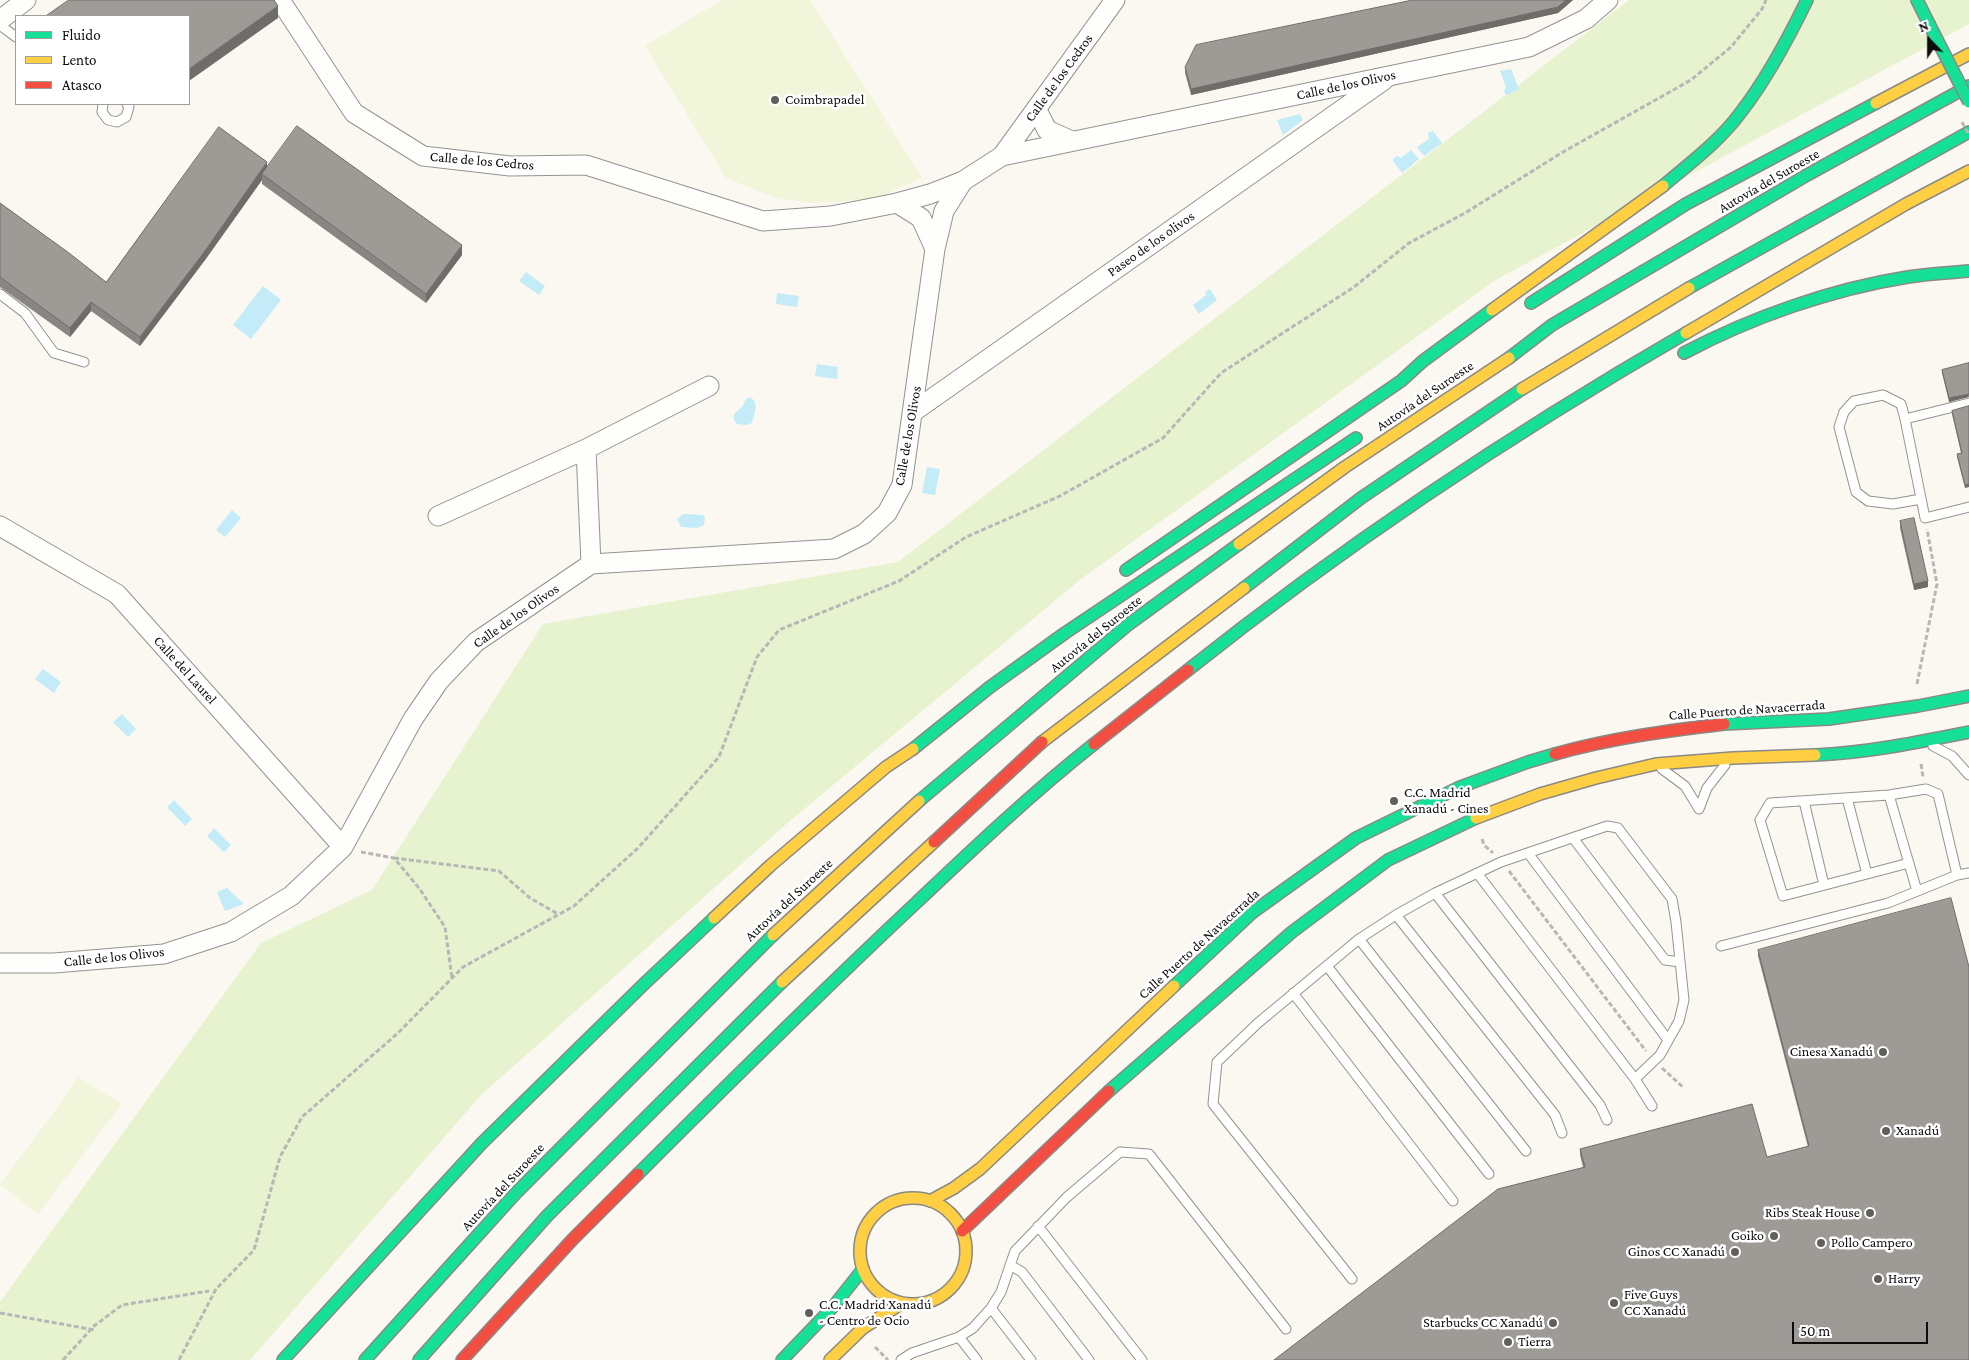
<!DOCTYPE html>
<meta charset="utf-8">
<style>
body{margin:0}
#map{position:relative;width:1969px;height:1360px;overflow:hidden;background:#fbf8f1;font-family:"Crimson Pro",serif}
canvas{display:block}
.legend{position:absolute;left:15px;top:15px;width:175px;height:90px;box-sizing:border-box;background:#fff;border:1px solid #9e9e9e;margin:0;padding:6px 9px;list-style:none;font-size:15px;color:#0d0d0d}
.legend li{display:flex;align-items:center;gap:10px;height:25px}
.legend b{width:25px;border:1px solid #9e9e9e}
.north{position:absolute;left:1904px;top:15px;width:50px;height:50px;-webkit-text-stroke:4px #fff;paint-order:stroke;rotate:338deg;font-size:14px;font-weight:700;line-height:20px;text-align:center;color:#0d0d0d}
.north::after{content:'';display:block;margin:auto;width:18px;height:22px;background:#0d0d0d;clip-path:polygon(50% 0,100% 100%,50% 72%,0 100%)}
.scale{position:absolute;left:1792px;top:1322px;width:136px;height:22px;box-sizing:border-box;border:2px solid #0d0d0d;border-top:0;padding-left:6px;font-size:15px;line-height:18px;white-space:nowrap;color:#0d0d0d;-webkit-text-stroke:4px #fff;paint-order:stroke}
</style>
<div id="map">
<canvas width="1969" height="1360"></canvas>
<ul class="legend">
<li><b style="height:6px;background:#16e098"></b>Fluido</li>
<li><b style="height:6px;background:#ffcf43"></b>Lento</li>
<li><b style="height:6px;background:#f24e42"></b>Atasco</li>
</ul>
<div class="north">N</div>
<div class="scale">50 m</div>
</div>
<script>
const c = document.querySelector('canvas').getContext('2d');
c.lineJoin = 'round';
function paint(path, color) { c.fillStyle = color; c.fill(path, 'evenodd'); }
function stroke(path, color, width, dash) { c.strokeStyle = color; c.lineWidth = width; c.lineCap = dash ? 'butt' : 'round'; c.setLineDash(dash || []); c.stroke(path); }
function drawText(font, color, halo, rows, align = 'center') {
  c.font = font + ' "Crimson Pro",serif'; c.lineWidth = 5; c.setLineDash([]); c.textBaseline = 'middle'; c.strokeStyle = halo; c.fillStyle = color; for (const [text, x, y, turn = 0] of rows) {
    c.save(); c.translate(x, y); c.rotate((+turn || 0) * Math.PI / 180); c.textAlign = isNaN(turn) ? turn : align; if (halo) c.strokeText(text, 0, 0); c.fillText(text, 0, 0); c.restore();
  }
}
paint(new Path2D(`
 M 1629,0 L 1969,0 L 1969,24 L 1494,281 L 1081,579 L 791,820 L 481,1095 L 250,1360 L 0,1360 L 0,1302 L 261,943 L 372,890 L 543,624 L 898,562 Z`), '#e7f2cf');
paint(new Path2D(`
 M 722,0 L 810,0 L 922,178 L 872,200 L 810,203 L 773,197 L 726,178 L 645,46 Z
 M 77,1077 L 122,1104 L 38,1214 L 0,1184 L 57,1108 Z`), '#f1f5d9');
paint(new Path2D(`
 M 1511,69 L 1519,89 L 1508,95 L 1505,94 L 1504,91 L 1506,87 L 1500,71 Z
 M 1300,114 L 1303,120 L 1283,135 L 1277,120 Z
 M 1433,131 L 1442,143 L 1424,156 L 1417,147 L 1429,139 L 1428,133 Z
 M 1411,150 L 1419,159 L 1402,173 L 1393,161 L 1394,158 L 1397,156 L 1401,158 Z
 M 526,272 L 545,286 L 539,295 L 519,281 Z
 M 263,286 L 281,300 L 251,339 L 233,325 Z
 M 1210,289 L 1217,300 L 1199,314 L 1193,305 L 1206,295 L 1205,292 Z
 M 777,293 L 799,296 L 797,307 L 776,304 Z
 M 817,364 L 838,367 L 837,379 L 815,376 Z
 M 750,397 C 760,403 754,414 752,423 L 746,425 L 737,424 L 733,418 L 735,413 L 742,407 L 746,399 Z
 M 927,467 L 940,469 L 935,495 L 922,493 Z
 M 232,510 L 241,518 L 225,537 L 216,530 Z
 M 683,514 L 703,515 L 705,518 L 704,525 L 697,528 L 681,527 L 677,519 Z
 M 43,669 L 61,682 L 54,693 L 35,679 Z
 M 122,714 L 136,729 L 128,737 L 113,722 Z
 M 174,800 L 192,819 L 185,826 L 167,807 Z
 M 214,828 L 231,845 L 224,852 L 207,836 Z
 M 227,888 L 244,904 L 225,911 L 217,892 Z`), '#c4ebf8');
const lane = new Path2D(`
 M 0,25 L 16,37
 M 103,104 L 102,112 L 108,120 L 117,122 L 126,117 L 129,107 L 127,104
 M 0,294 L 25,313 L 54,353 L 84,362
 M 1969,403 L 1905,419 L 1925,518 L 1969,507
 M 1905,419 L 1901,404 L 1883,395 L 1854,401 L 1844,412 L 1839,427 L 1856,492 L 1868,501 L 1893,504 L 1921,499
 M 1933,746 L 1952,756 L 1969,775
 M 1662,769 L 1685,786 L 1699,809
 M 1889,795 L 1917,891
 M 1847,798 L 1867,874
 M 1804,801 L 1824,885
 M 1699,809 L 1707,788 L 1725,765
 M 1573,838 L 1665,960 L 1680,962
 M 1528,853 L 1668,1040
 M 1909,863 L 1783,896 L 1760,820 L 1770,803 L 1889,795 L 1926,789 L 1938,794 L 1957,875
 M 1477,873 L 1635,1079 L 1652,1106
 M 1435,893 L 1600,1105 L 1607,1120
 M 1396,915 L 1555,1115 L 1562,1133
 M 1359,939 L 1526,1151
 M 1721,946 L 1888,903 L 1957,875 L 1969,873
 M 1327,966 L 1489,1174
 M 1293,993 L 1453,1201
 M 1038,1226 L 1142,1360
 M 1010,1265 L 1022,1272 L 1089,1360
 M 1352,1279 L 1213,1104 L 1217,1062 L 1258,1023 L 1359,939 L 1396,915 L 1435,893 L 1501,862 L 1607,826 L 1618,828 L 1672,899 L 1676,922 L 1684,1000 L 1679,1021 L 1660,1055 L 1635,1079
 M 991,1308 L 1031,1360
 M 959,1337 L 977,1360
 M 901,1360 L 912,1353 L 959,1337 L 973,1328 L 991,1308 L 1001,1292 L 1015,1251 L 1067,1197 L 1120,1152 L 1149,1154 L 1286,1329`);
const street = new Path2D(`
 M 280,0 L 354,113 L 423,156 L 510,166 L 586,165 L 763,221 L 831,216 L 897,203 L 921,218 L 935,249
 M 0,20 L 26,0
 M 1037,110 L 1047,130 L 1072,141
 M 1002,156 L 1529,47 L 1586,19 L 1608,0
 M 897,203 L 930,194 L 963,181
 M 913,412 L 1384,80
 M 586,449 L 591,564
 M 438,516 L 586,449 L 709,386
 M 0,526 L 117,594 L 343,847
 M 0,963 L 54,963 L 164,954 L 231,932 L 291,896 L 343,847 L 413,719 L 439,681 L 476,642 L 591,564 L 834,549 L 864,534 L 887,513 L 902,485 L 935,249 L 944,211 L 963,181 L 1002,156 L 1115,0`);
const fast = new Path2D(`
 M 1917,0 L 1929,24
 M 1663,186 C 1690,163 1720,141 1741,112 C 1766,80 1789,37 1807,0
 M 1689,288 L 1969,132
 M 1531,303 L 1686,204 L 1876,103
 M 1684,353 C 1752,317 1832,289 1908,277 C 1928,274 1949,273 1969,271
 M 1509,358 L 1552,325 L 1807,175 L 1969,86
 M 1126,570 L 1401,381 L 1423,361 L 1492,310
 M 1244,588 L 1361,498 L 1522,389
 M 1188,670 C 1345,545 1513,433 1686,333
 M 1724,724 L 1829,719 L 1918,706 L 1969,696
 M 913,749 L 990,687 L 1065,633 L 1356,438
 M 1815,755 C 1867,753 1919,742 1969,732
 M 919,801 L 1129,624 L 1239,544
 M 1174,986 L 1253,912 L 1356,838 L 1460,787 L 1528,762 L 1555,754
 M 1109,1091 L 1292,932 L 1388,860 L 1476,818
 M 638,1174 C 730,1082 822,991 917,902 C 974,848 1032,793 1094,744
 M 283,1360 L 482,1143 L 644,984 L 714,918
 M 365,1360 L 515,1194 L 773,935
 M 419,1360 L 547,1216 L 782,982
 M 782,1360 L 832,1308 L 863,1269`);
const slow = new Path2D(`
 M 1876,103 L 1969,54
 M 1492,310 L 1663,186
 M 1686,333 L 1906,204 L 1969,171
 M 1522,389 L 1689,288
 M 1239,544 L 1345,467 L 1509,358
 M 1042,742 L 1244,588
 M 1476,818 L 1540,794 L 1596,778 L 1656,764 L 1733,758 L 1815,755
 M 714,918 L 771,865 L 886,767 L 913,749
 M 773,935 L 919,801
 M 782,982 L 934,842
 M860 1251a53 53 0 1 1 106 0a53 53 0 1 1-106 0Z
 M 930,1201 L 954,1188 L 980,1169 L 1174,986
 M 830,1360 L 863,1328 L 902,1303`);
const jam = new Path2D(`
 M 1094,744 L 1188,670
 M 1555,754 C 1611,738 1667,731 1724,724
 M 934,842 L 1042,742
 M 962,1231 L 1109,1091
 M 462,1360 L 573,1239 L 638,1174`);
stroke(lane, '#949390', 11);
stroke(street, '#949390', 21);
stroke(fast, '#8b8986', 14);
stroke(slow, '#8b8986', 14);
stroke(jam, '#8b8986', 14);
stroke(new Path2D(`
 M 1917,684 L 1937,584 L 1927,529
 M 1921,764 L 1923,777
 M 1482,839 L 1484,845 L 1493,853
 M 361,852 L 394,858 L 419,888 L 445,927 L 452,978
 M 394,858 L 499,871 L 530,898 L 558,914
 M 1509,871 L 1646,1051
 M 1662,1068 L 1684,1088
 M 0,1313 L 95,1330
 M 875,1347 L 888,1360
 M 63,1360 L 94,1326 L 122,1305 L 209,1291
 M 179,1360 L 216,1289 L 254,1250 L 280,1157 L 302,1117 L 398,1033 L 463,967 L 574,906 L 638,848 L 719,757 L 757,657 L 779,630 L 899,581 L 966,537 L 1060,496 L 1163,438 L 1221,373 L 1354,287 L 1409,243 L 1465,213 L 1563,152 L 1691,80 L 1731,47 L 1762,9 L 1766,0`), '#b8b7b6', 3, [5, 2.5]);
stroke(lane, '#fefefd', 9);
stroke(street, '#fefefd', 19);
stroke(fast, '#16e098', 11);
stroke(slow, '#ffcf43', 11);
stroke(jam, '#f24e42', 11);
const fastBridge = new Path2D(`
 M 1929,24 L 1969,102`);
stroke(fastBridge, '#8b8986', 14, []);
stroke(new Path2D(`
 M 1962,122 L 1969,135`), '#b8b7b6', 3, [5, 2.5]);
stroke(fastBridge, '#16e098', 11);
paint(new Path2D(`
 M 1413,0 L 1573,0 L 1558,13 L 1191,95 L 1185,73 L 1185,67 Z
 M 267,167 L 462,255 L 426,303 L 262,184 L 262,180 L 205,260 L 140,346 L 91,311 L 70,337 L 0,287 L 0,203 L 106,282 Z
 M 1969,363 L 1969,397 L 1949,402 L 1942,373 L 1942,370 Z
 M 1969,406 L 1965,488 L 1957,457 L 1957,454 L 1961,453 L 1952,414 L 1952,411 Z
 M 1900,521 L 1928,587 L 1914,590 L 1900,528 Z
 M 1758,950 L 1969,1360 L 1583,1167 L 1580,1155 L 1580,1149 L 1767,1157 L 1808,1147 L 1758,956 Z`), '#888582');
paint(new Path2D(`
 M 1566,0 L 1573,0 L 1558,13 L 1191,95 L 1191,89 Z
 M 278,6 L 278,18 L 189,81 L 189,69 Z
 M 267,162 L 267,171 L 262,174 L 262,180 L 205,260 L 140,346 L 140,337 Z
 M 462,245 L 462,255 L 426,303 L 426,294 Z
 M 91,302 L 91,311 L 70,337 L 70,328 Z
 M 1968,394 L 1968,397 L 1949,402 L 1949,398 Z
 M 1969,484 L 1969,487 L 1965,488 L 1965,485 Z
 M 1928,581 L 1928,587 L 1914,590 L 1914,584 Z`), '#6f6c6a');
const building = new Path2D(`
 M 69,0 L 274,0 L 278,6 L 189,69 L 189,16 L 46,16 Z
 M 1413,0 L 1566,0 L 1558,7 L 1191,89 L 1185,67 L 1196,45 Z
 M 297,126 L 462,245 L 426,294 L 262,174 Z
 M 219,127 L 267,162 L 205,251 L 140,337 L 91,302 L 70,328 L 0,277 L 0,203 L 69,253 L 106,282 Z
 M 1969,363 L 1969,394 L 1949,398 L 1942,370 Z
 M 1969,406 L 1969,484 L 1965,485 L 1957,454 L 1962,453 L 1952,411 Z
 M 1914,518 L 1928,581 L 1914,584 L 1900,521 Z
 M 1951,898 L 1969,967 L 1969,1360 L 1274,1360 L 1498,1189 L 1585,1167 L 1580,1149 L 1752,1104 L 1767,1157 L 1809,1146 L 1758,950 Z`);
paint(building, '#9e9b97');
stroke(building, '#6f6c6a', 1);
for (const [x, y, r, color] of [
 [775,100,5,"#605f5d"],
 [1394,801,5,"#605f5d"],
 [1883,1052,5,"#605f5d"],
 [1886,1131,5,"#605f5d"],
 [1870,1213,5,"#605f5d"],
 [1774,1236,5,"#605f5d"],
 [1821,1243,5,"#605f5d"],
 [1735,1252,5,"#605f5d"],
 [1878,1279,5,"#605f5d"],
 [1614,1303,5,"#605f5d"],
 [809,1313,5,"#605f5d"],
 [1553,1323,5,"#605f5d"],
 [1508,1342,5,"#605f5d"]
]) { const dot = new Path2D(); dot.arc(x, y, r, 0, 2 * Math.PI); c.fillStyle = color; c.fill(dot); stroke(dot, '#fff', 2); }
drawText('14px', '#0d0d0d', '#fff', [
 ["Calle de los Cedros",1059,78,-54],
 ["Calle de los Olivos",1346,85,-12],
 ["Calle de los Cedros",482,161,5],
 ["Autovía del Suroeste",1769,181,-30],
 ["Paseo de los olivos",1151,244,-35],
 ["Autovía del Suroeste",1425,396,-34],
 ["Calle de los Olivos",908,436,-80],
 ["Calle de los Olivos",516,616,-35],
 ["Autovía del Suroeste",1096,634,-39],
 ["Calle del Laurel",185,670,48],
 ["Calle Puerto de Navacerrada",1747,710,-4],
 ["Autovía del Suroeste",789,900,-43],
 ["Calle Puerto de Navacerrada",1199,944,-42],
 ["Calle de los Olivos",114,957,-6],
 ["Autovía del Suroeste",503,1187,-47]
]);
drawText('14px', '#0d0d0d', '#fff', [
 ["Coimbrapadel",785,100],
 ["C.C. Madrid",1404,793],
 ["Xanadú - Cines",1404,809],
 ["Cinesa Xanadú",1873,1052,"right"],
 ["Xanadú",1896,1131],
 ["Ribs Steak House",1860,1213,"right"],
 ["Goiko",1764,1236,"right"],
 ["Pollo Campero",1831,1243],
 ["Ginos CC Xanadú",1725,1252,"right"],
 ["Harry",1888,1279],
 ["Five Guys",1624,1295],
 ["CC Xanadú",1624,1311],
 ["C.C. Madrid Xanadú",819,1305],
 ["- Centro de Ocio",819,1321],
 ["Starbucks CC Xanadú",1543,1323,"right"],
 ["Tierra",1518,1342]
], 'left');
</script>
